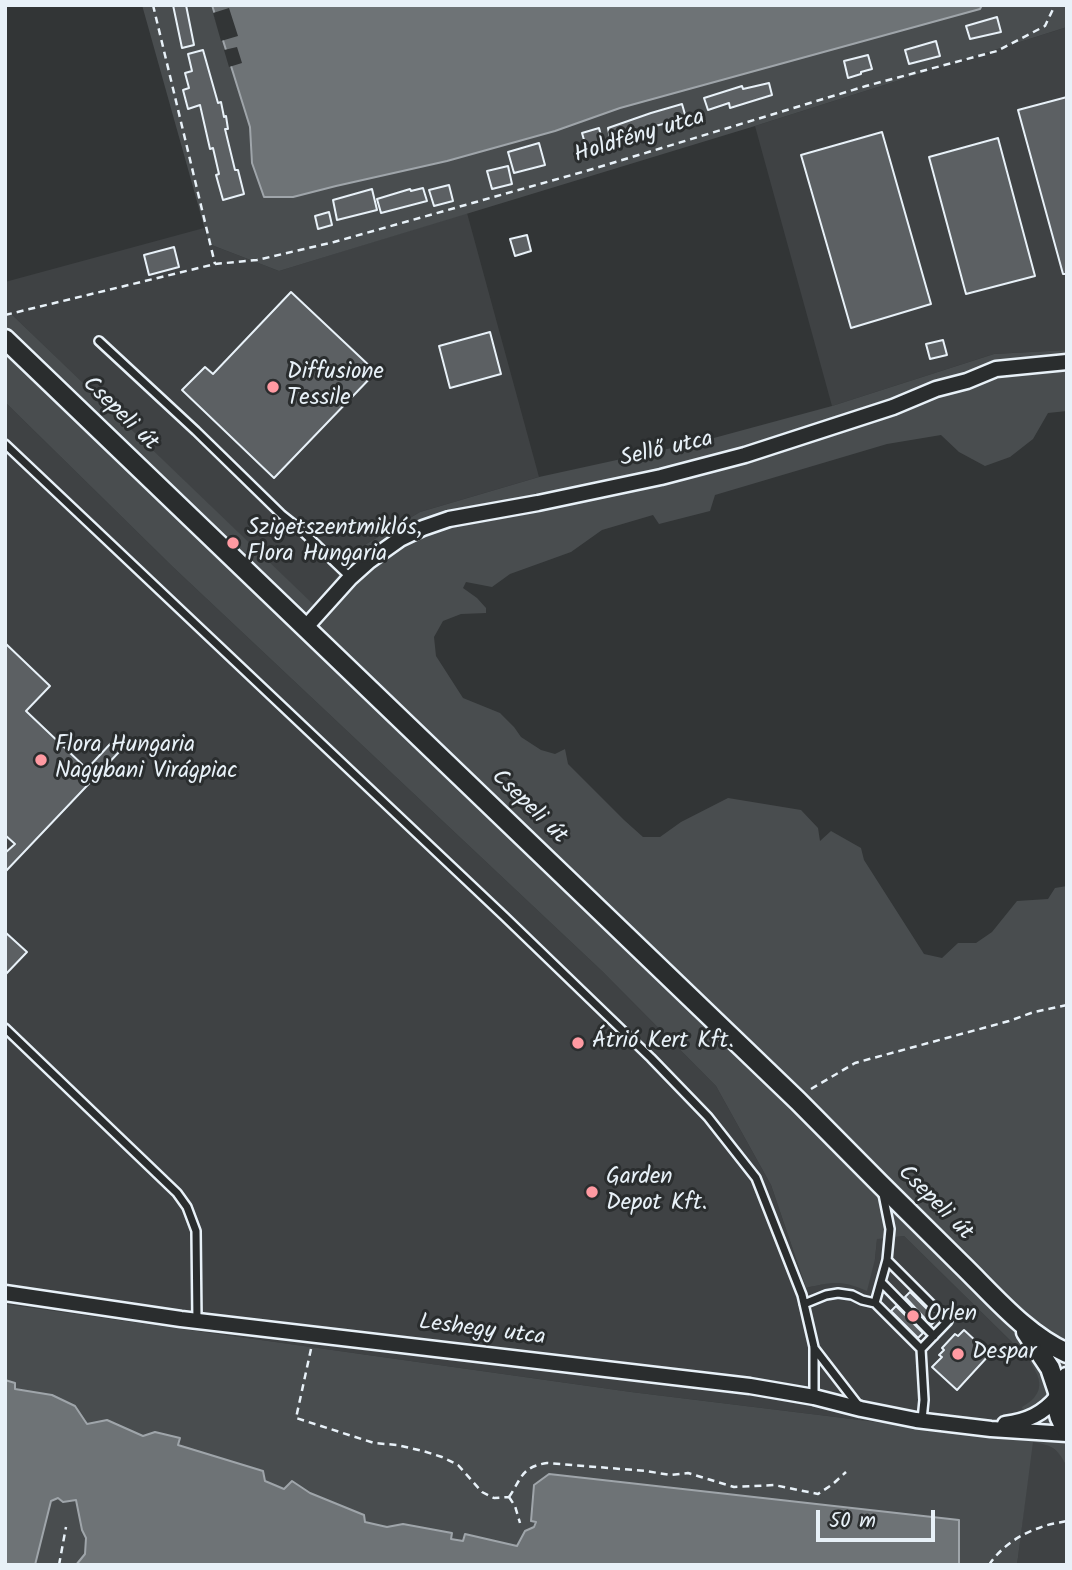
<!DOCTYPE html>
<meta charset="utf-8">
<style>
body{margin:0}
#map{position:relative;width:1072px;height:1570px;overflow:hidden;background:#323536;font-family:Kalam,sans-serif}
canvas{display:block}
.frame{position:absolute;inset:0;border:7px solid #e8f1f8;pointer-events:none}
.scale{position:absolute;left:816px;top:1510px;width:119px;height:32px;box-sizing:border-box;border:4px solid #e8f1f8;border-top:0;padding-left:9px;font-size:21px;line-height:24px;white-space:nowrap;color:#e8f1f8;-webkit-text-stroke:5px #2a2d2e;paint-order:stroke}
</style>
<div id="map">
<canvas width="1072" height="1570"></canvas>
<div class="frame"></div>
<div class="scale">50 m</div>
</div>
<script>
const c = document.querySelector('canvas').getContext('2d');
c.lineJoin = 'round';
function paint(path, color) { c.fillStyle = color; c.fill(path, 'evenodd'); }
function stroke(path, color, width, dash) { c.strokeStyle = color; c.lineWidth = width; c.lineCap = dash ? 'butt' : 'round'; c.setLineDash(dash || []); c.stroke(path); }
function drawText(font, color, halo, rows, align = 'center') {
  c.font = font + ' Kalam,sans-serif'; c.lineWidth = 6; c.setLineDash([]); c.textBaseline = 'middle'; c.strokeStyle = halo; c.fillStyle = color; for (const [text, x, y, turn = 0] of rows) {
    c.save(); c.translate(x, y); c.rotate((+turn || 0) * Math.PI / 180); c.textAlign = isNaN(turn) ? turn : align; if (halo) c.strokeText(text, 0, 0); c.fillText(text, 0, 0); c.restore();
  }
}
paint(new Path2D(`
 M 1067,27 L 1067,350 L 994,354 L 832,406 L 755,126 Z
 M 467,213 L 539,477 L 420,512 L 358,549 L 315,607 L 5,308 L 5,282 L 204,228 L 209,244 L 279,271 Z
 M 5,402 L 173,567 L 602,971 L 716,1086 L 771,1185 L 806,1288 L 832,1282 L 848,1283 L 875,1259 L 877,1238 L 904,1236 L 1024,1354 L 1037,1372 L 1040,1384 L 1038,1394 L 1029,1403 L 1047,1444 L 1061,1454 L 1067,1468 L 1067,1565 L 1017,1565 L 1032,1441 L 631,1392 L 5,1304 Z`), '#3f4244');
paint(new Path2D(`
 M 142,5 L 1067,5 L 1067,27 L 755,126 L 279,271 L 209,244 Z
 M 5,308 L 315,606 L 358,549 L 420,512 L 539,477 L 699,442 L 832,406 L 994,354 L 1067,350 L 1067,411 L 1048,413 L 1033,439 L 1010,457 L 985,466 L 959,452 L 941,435 L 887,444 L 715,495 L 710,511 L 659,524 L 653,515 L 602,530 L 571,552 L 510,574 L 492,587 L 466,582 L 463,588 L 477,598 L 486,608 L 486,613 L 461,614 L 443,621 L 434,637 L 436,656 L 463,698 L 500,713 L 514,727 L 521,737 L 541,750 L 555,754 L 565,749 L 568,764 L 624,820 L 643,837 L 660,837 L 681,822 L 728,798 L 801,810 L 818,828 L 820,841 L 831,831 L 861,848 L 864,860 L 924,954 L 942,958 L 958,943 L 976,943 L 992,932 L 1017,901 L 1048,899 L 1055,888 L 1067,886 L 1067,1468 C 1059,1449 1052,1445 1033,1442 L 1017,1565 L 5,1565 L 5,1304 L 631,1392 L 1032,1441 L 1022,1407 C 1050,1391 1039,1374 1024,1354 L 904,1236 L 877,1239 L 875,1259 L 867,1291 C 841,1280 834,1282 806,1288 L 771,1185 L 716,1086 L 602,971 L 173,567 L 5,402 Z`), '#494d4f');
const water = new Path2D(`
 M 212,5 L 982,5 L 980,9 L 620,108 L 555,131 L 447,161 L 336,186 L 293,197 L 264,197 L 252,163 L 250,127 Z
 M 5,1380 L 15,1383 L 15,1389 L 52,1395 L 75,1406 L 87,1424 L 107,1420 L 143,1436 L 155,1432 L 180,1438 L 178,1445 L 263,1471 L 265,1481 L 284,1489 L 292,1481 L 310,1493 L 364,1515 L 365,1522 L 387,1527 L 403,1524 L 452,1533 L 451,1539 L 463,1541 L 465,1534 L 517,1546 L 525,1531 L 534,1527 L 536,1522 L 531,1521 L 534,1485 L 549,1474 L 959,1520 L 959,1565 L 76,1565 L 85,1554 L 86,1538 L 82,1530 L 76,1500 L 63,1502 L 58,1498 L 51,1501 L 35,1565 L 5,1565 Z`);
paint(water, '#6e7376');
stroke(water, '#9fa5aa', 2);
paint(new Path2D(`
 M 229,8 L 238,36 L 221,41 L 213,13 Z
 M 237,47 L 242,63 L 229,67 L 224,50 Z`), '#323536');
const building = new Path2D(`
 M 173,5 L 186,5 L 194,45 L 182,48 Z
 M 997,17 L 1001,32 L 970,39 L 966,26 Z
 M 936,41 L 940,56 L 909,64 L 905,50 Z
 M 203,50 L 218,103 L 221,102 L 224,117 L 226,116 L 228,129 L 225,129 L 235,170 L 238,170 L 244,194 L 223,200 L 216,175 L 219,174 L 213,148 L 210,149 L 200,105 L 188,109 L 183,90 L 189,88 L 185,73 L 192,71 L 188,54 Z
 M 868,55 L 872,69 L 861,72 L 861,74 L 848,78 L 844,61 Z
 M 769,83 L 772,95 L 730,108 L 729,103 L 708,110 L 704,98 L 742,86 L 743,89 Z
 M 1067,97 L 1067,274 L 1063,274 L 1018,110 Z
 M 682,104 L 686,118 L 640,130 L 640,132 L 629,135 L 628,133 L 610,138 L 608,128 L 651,113 Z
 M 599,128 L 603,143 L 586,147 L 582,133 Z
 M 882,132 L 931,304 L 851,328 L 801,155 Z
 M 998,138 L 1035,276 L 966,294 L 929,157 Z
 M 539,143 L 545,165 L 514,173 L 508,152 Z
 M 508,166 L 512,184 L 492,189 L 487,171 Z
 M 449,185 L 453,201 L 434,206 L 429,190 Z
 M 423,188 L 427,201 L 381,213 L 377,199 L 410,189 L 411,191 Z
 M 372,189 L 377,210 L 337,220 L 333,200 Z
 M 329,212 L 332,225 L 318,229 L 315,216 Z
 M 527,235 L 531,251 L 515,256 L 510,239 Z
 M 174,247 L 179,267 L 149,275 L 144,255 Z
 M 291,292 L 376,372 L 274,478 L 182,390 L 205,367 L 213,374 Z
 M 490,332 L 501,374 L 450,388 L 439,346 Z
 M 943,340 L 947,355 L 930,359 L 926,344 Z
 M 5,643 L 50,686 L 26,711 L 87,769 L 111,743 L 120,751 L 5,872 L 5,853 L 15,844 L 5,835 Z
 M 5,932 L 27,952 L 5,975 Z
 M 910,1292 L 937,1319 L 931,1325 L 905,1297 Z
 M 896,1306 L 923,1333 L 918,1338 L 891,1311 Z
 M 964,1330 L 990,1354 L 957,1390 L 932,1367 L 942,1357 L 939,1355 L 944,1350 L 942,1348 L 955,1334 L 958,1336 Z`);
paint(building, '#5c6063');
stroke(building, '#e8f1f8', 2);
const service = new Path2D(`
 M 99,341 L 196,431 L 282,515 L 301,530 L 350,577
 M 5,444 L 505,917 L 651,1058 L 708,1117 L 756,1178 L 802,1295 L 814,1347 L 814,1397
 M 5,1028 L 177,1193 L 187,1207 L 196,1231 L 197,1321
 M 887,1260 L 948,1321 L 921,1349
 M 881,1282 L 934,1336
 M 875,1303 L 887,1260 L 890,1229 L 883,1194
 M 804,1304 L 826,1295 L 838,1293 L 852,1295 L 862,1300 L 875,1303 L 921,1349 L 924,1400 L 922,1420
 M 814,1348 L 858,1405`);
const minor = new Path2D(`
 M 305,628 L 350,578 L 369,561 L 400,539 L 423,528 L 449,519 L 538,503 L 661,477 L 745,455 L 893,407 L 936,389 L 967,381 L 996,369 L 1067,362
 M 5,1293 L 181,1319 L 750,1386 L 814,1397 L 861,1409 L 916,1420 L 991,1429 L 1067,1434
 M 1005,1424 C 1027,1421 1043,1414 1057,1397`);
const tertiary = new Path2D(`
 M 5,339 L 798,1101 C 852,1156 906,1210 961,1264 C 993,1295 1025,1334 1067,1353
 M 1026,1332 L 1050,1368 L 1058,1392
 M 1067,1377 C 1054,1394 1054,1413 1067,1430`);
stroke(service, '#e8f1f8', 12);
stroke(minor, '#e8f1f8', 19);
stroke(tertiary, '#e8f1f8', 23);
stroke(new Path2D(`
 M 153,5 L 215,264
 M 5,315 L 215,264 L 257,260 L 334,242 L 586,171 L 866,86 L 997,51 L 1045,26 L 1055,5
 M 811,1089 L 855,1063 L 1009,1021 L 1034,1012 L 1067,1005
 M 311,1349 L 296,1418 L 374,1443 L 397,1445 L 423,1451 L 442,1457 L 458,1465 L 482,1492 L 494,1498 L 509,1497
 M 509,1497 C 522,1478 521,1467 547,1463 L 646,1471 L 670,1475 L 688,1473 L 734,1487 L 774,1485 L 818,1494 L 833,1484 L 846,1472
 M 509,1497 L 515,1506 L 520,1523
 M 59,1565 L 66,1527
 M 989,1565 C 1000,1548 1020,1534 1039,1528 C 1048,1524 1058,1523 1067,1521`), '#e8f1f8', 2.5, [7, 5]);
stroke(service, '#2a2d2e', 7);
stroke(minor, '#2a2d2e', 14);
stroke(tertiary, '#2a2d2e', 18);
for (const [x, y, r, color] of [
 [273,387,7,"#ff9aa2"],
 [233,543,7,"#ff9aa2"],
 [41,760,7,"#ff9aa2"],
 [578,1043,7,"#ff9aa2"],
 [592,1192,7,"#ff9aa2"],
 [913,1316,7,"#ff9aa2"],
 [958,1354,7,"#ff9aa2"]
]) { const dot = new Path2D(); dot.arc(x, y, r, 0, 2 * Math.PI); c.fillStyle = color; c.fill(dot); stroke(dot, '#2a2d2e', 2.5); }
drawText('23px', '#e8f1f8', '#2a2d2e', [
 ["Holdfény utca",640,138,-17],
 ["Csepeli út",119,415,44],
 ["Sellő utca",667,451,-13],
 ["Csepeli út",528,808,44],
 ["Csepeli út",934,1204,45],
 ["Leshegy utca",482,1332,7]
]);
drawText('23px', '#e8f1f8', '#2a2d2e', [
 ["Diffusione",287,374],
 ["Tessile",287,400],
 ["Szigetszentmiklós,",247,530],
 ["Flora Hungaria",247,556],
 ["Flora Hungaria",55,747],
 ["Nagybani Virágpiac",55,773],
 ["Átrió Kert Kft.",592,1043],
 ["Garden",606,1179],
 ["Depot Kft.",606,1205],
 ["Orlen",927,1316],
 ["Despar",972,1354]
], 'left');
</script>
